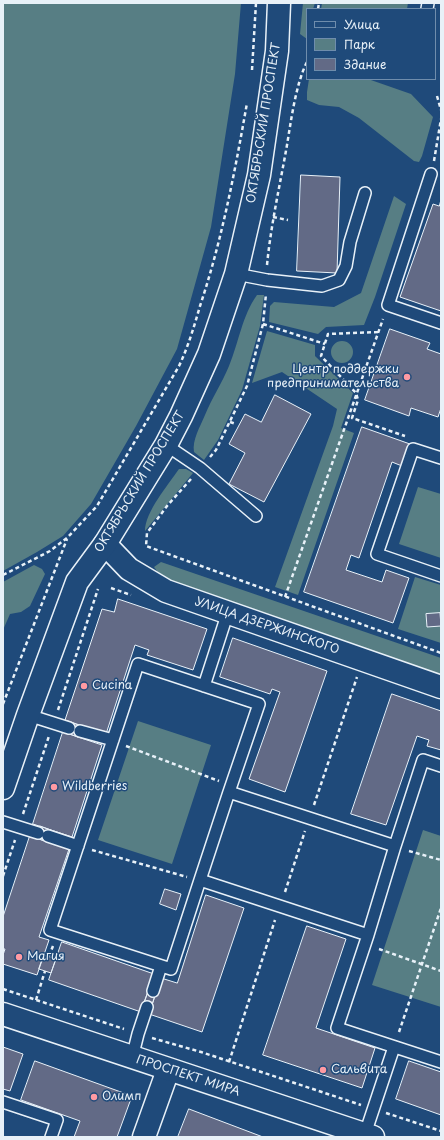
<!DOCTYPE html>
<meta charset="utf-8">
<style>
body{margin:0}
#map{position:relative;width:444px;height:1140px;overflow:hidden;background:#1f4a7a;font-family:"Playpen Sans",sans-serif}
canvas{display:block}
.frame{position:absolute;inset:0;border:4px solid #e8f1f8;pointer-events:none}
.legend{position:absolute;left:306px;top:8px;width:130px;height:72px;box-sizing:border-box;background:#1f4a7a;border:1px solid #6f8dac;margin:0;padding:5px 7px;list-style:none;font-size:12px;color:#e8f1f8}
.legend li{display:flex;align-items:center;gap:8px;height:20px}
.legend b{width:20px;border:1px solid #6f8dac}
</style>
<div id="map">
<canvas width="444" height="1140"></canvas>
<div class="frame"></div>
<ul class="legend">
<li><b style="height:5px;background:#1f4a7a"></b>Улица</li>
<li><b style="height:11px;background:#577e84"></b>Парк</li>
<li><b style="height:11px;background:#626a86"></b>Здание</li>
</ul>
</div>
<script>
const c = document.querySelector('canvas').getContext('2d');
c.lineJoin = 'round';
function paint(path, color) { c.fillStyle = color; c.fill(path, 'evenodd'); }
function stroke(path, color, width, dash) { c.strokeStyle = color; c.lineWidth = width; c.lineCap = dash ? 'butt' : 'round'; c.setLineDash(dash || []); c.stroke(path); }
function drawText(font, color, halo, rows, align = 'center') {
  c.font = font + ' "Playpen Sans",sans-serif'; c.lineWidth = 3; c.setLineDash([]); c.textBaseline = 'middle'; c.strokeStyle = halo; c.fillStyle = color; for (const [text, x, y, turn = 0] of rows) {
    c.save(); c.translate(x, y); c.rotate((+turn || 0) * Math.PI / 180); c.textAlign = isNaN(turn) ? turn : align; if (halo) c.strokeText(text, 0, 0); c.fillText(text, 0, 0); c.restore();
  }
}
paint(new Path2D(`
 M 3,3 L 241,3 L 235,74 L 211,227 L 177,349 L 136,426 L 91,504 L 63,536 L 37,552 L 3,571 Z
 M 303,3 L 315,3 L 313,9 L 307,9 L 307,39 L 300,34 Z
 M 322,3 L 408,3 L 407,9 L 321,9 Z
 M 309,79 L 368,79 L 411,94 L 433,117 L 422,156 L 419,162 L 414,161 L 359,118 L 339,107 L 319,105 L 307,100 L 307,92 Z
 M 394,196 L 406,204 L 375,297 L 364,325 L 326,327 L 318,334 L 269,322 L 270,306 L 274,302 L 334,307 L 361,293 Z
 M 257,295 L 264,295 L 260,326 L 242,390 L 218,440 L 204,460 L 194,452 C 192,440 200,427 205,415 C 212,398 222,383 229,366 C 239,342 242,316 257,295 Z
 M 267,331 L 315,345 L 315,356 L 353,393 L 341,428 L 354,433 L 298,595 L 275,587 L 333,426 L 337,409 L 282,372 L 252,383 Z
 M331 352a11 11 0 1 1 22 0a11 11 0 1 1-22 0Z
 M 179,469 L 186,469 L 193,473 L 145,531 C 145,512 168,485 179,469 Z
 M 418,487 L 441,494 L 441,558 L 399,544 Z
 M 161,562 L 441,658 L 441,679 L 162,578 L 154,567 Z
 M 34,565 L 42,569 L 45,574 L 30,606 L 21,612 L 10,614 L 3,630 L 3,582 Z
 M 415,577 L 441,585 L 441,643 L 398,629 Z
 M 138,721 L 211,745 L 172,864 L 98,840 Z
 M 423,830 L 441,836 L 441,1007 L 372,985 Z`), '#577e84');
const building = new Path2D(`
 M 301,175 L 340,177 L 337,273 L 297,271 Z
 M 441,200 L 441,311 L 400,297 L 433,204 L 439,206 Z
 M 390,329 L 430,343 L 427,349 L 441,354 L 441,408 L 438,417 L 411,408 L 409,416 L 365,400 Z
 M 275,395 L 311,414 L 264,502 L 229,484 L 245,453 L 229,444 L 245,414 L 261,422 Z
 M 362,427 L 410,444 L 402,466 L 392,462 L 359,558 L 351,555 L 346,570 L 382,582 L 386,570 L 409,578 L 393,623 L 304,592 Z
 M 118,599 L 207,629 L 193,670 L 147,655 L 149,650 L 135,645 L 106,734 L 65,720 L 102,609 L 114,612 Z
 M 440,613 L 441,626 L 427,627 L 426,614 Z
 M 233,638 L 327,671 L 285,792 L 249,779 L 280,692 L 272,689 L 270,694 L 220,677 Z
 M 392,694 L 441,711 L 441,750 L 427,746 L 429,740 L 417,736 L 386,825 L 351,814 Z
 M 70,722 L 81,726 L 78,737 L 67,733 Z
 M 63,732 L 102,745 L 72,837 L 33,824 Z
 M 40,826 L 51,830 L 47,842 L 36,838 Z
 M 30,836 L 69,849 L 39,937 L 49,940 L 37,975 L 3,964 L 3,955 L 5,949 L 3,949 L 3,917 Z
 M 165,889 L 181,894 L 176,910 L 160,904 Z
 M 206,895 L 244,908 L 202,1032 L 149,1014 L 161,978 L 177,983 Z
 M 307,926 L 346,939 L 316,1028 L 375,1048 L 362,1088 L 263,1055 Z
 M 62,942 L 154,974 L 141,1012 L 49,980 Z
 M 44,955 L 56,959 L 51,973 L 39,969 Z
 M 149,990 L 156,992 L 151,1008 L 143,1006 Z
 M 3,1047 L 23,1054 L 10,1091 L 3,1089 Z
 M 35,1061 L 132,1096 L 117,1137 L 74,1137 L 80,1121 L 21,1100 Z
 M 409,1061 L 441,1072 L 441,1115 L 396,1099 Z
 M 189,1109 L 263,1137 L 178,1137 Z`);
paint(building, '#626a86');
stroke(building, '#e8f1f8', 1);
const service = new Path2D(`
 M 427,9 L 428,3
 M 431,174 L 388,305 L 441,323
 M 236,274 L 267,280 L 322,286 L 339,280 L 346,266 L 350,242 L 365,193
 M 166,445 L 200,468 L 256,516
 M 441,458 L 413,449 L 377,554 L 441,576
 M 204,686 L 228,612
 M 28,715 L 69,728
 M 80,731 L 113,740
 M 441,766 L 423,760 L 395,846 L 229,792 L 259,704 L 138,664 L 50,930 L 171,969 L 200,880 L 368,935 L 337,1028 L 441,1062
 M 3,822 L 38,833
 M 48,836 L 78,846
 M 200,880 L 229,792
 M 368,935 L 395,846
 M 153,991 L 161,966
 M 132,1058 L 138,1034 L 147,1007
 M 3,1102 L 57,1120 L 51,1137
 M 365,1134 L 394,1047`);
const minor = new Path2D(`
 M 105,544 L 129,569 L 166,591 L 441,687
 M 144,1137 L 168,1070`);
const tertiary = new Path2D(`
 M 3,788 L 28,715 L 77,582 L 105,544 L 166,445 L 181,416 L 209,354 L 236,274 L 259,175 L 277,51 L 279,3
 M 3,1014 L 373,1137`);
stroke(service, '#e8f1f8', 14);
stroke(minor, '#e8f1f8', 25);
stroke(tertiary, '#e8f1f8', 25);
stroke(new Path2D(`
 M 318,9 L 319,3
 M 252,70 L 256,3
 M 437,96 L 441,110
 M 434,161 L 441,119
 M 273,217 L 288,220
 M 267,265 C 271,224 280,185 287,145 C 291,121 296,83 307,62
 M 263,324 L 325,344
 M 378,332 L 328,334 L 321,356 L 356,393 L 358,400 L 352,418 L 405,436
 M 230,422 L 236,424
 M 210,457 L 216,450 L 247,386 L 263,324 L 266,294
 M 191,479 L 167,506 L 147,533 L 146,546 L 441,653
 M 3,575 L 50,551 L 67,538 L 97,506 L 179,366 C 188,347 194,327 200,306 C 222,240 235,171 247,103
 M 111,588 L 131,595
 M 285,597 L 383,319
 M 3,704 L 67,539
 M 58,710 L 98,589
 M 126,746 L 219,781
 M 314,805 L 357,677
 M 23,814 L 49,736
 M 92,850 L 187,877
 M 409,851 L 441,860
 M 3,876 L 15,840
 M 285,892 L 305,831
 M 379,949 L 441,971
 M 49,956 L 53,946
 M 3,989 L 124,1029
 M 36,1000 L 45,971
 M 399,1032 L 441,908
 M 152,1038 L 201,1052 L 361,1105
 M 229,1062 L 275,920
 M 386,1113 L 441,1131`), '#e8f1f8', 2.5, [4, 3]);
stroke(service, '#1f4a7a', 11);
stroke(minor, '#1f4a7a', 22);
stroke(tertiary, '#1f4a7a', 22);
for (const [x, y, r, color] of [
 [407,377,4,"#ff9aa2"],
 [84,686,4,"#ff9aa2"],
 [54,787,4,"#ff9aa2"],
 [19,957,4,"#ff9aa2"],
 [323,1070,4,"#ff9aa2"],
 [94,1097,4,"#ff9aa2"]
]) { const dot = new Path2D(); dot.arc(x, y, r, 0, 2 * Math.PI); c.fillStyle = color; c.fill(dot); stroke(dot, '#1f4a7a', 1.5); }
drawText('12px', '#e8f1f8', '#1f4a7a', [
 ["ОКТЯБРЬСКИЙ ПРОСПЕКТ",264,123,-81],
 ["ОКТЯБРЬСКИЙ ПРОСПЕКТ",140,482,-59],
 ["УЛИЦА ДЗЕРЖИНСКОГО",267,626,19],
 ["ПРОСПЕКТ МИРА",188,1076,18]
]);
drawText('12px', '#e8f1f8', '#1f4a7a', [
 ["Центр поддержки",399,370,"right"],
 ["предпринимательства",399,384,"right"],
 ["Cucina",92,686],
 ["Wildberries",62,787],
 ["Магия",27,957],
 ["Сальвита",331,1070],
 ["Олимп",102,1097]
], 'left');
</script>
